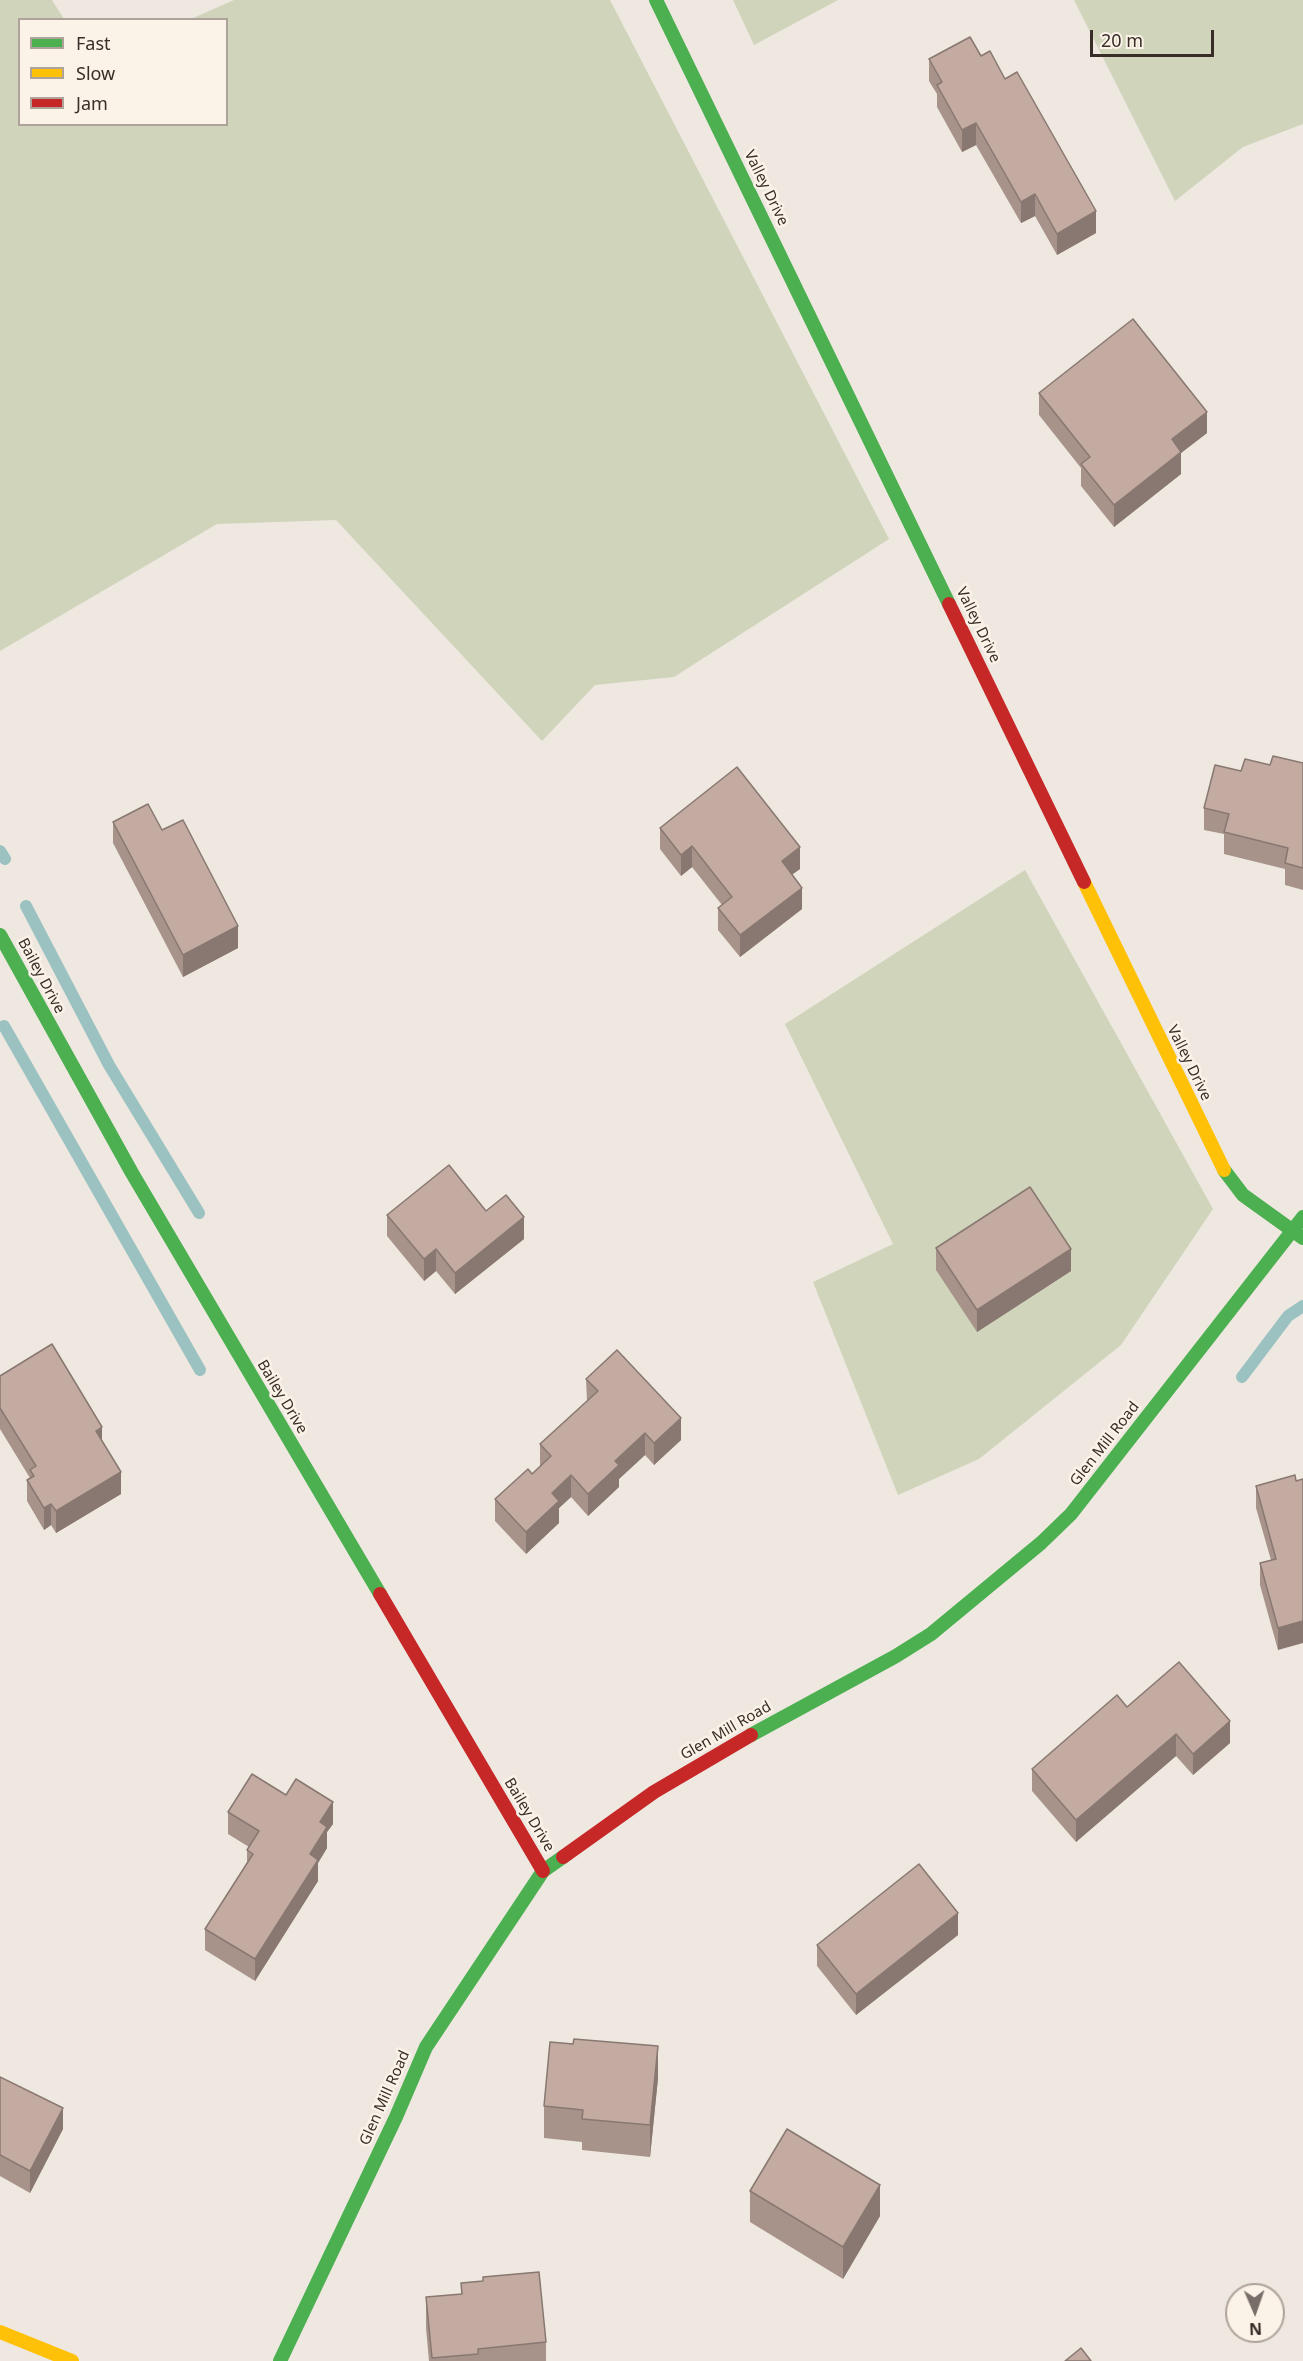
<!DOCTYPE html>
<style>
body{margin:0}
#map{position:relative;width:1303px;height:2361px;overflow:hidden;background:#eee8e1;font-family:"Noto Sans",sans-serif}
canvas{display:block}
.legend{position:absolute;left:18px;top:18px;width:210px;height:108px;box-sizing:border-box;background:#fbf2e8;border:2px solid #ada39b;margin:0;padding:8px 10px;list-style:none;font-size:18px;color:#392d28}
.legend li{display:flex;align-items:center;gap:12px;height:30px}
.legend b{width:30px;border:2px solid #ada39b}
.north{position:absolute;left:1225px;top:2283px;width:60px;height:60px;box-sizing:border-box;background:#fbf2e8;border:2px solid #ada39b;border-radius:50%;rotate:178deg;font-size:16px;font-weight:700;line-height:24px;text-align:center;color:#392d28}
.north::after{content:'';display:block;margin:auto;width:21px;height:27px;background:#786e69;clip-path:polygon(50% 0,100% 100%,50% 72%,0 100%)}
.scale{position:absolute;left:1090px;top:30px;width:124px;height:27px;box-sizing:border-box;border:3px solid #392d28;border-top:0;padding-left:8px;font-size:18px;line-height:21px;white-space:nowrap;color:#392d28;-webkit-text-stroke:4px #fbf2e8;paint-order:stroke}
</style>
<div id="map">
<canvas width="1303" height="2361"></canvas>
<ul class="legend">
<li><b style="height:8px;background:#4caf50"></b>Fast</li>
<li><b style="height:8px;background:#ffc107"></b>Slow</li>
<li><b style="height:8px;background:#c62828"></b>Jam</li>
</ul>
<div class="north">N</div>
<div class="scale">20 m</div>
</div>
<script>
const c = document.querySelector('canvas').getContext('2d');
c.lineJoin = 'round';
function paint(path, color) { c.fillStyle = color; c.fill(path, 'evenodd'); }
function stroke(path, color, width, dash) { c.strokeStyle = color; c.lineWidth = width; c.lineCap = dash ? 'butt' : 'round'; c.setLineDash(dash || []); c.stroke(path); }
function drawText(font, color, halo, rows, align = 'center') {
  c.font = font + ' "Noto Sans",sans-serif'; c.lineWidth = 5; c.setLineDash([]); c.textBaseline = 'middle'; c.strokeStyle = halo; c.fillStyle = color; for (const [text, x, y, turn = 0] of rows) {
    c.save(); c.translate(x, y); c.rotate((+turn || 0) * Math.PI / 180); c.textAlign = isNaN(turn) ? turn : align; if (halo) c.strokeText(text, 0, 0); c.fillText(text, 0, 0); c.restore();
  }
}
paint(new Path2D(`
 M 0,0 L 52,0 L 64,19 L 20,20 L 20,124 L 226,124 L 226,20 L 191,19 L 234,0 L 610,0 L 889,539 L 674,677 L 595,685 L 542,741 L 336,520 L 217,524 L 0,651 Z
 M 733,0 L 838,0 L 754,45 Z
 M 1074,0 L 1303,0 L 1303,124 L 1243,147 L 1175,201 Z
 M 1025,870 L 1213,1209 L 1121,1345 L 979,1459 L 898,1495 L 813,1282 L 893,1244 L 785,1024 Z`), '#cfd4ba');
stroke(new Path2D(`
 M 0,851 L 5,859
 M 26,906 L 109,1065 L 199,1213
 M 4,1026 L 200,1370
 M 1242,1377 L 1288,1316 L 1303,1306`), '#9bc2c1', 12);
stroke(new Path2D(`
 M 656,0 L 949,604
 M 0,935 L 132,1173 L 380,1594
 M 1224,1170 L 1243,1195 L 1303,1238
 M 751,1735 L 896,1656 L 931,1634 L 1041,1543 L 1071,1514 L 1303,1217
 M 280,2361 L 396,2117 L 426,2047 L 543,1871 L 563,1857`), '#4caf50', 14);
stroke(new Path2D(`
 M 1084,882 L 1224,1170
 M 0,2332 L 72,2361`), '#ffc107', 14);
stroke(new Path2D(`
 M 949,604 L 1084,882
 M 380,1594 L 543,1871
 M 563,1857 L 654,1792 L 751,1735`), '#c62828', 14);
paint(new Path2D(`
 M 981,56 L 1005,79 L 1096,233 L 1057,255 L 1035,216 L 1021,223 L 976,145 L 962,152 L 937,107 L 937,94 L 929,81 L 929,59 Z
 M 1039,393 L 1207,433 L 1181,453 L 1181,474 L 1114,527 L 1081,486 L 1081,468 L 1039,415 Z
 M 1303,763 L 1303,890 L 1285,885 L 1285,869 L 1224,854 L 1224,834 L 1204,830 L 1204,808 L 1241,771 L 1270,765 Z
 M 113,822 L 162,830 L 238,948 L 183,977 L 113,843 Z
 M 660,828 L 800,869 L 792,874 L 802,909 L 740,957 L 718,930 L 718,908 L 722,905 L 692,867 L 681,876 L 660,849 Z
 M 486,1211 L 524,1239 L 455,1294 L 436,1271 L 424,1281 L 387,1236 L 387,1215 Z
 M 936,1248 L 1071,1271 L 977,1332 L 936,1270 Z
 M 0,1376 L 102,1441 L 121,1494 L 56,1533 L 51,1525 L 44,1530 L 27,1501 L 27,1480 L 30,1478 L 0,1429 Z
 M 586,1379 L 681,1440 L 654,1465 L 645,1455 L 619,1479 L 619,1487 L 588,1516 L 571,1497 L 559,1508 L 559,1523 L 526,1554 L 495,1521 L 495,1499 L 532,1474 L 540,1466 L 540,1444 L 587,1401 Z
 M 1295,1475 L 1278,1650 L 1260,1585 L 1260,1563 L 1271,1560 L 1256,1508 L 1256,1486 Z
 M 1127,1707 L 1230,1743 L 1193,1775 L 1176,1756 L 1076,1842 L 1032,1791 L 1032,1769 Z
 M 286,1795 L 333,1824 L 327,1832 L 327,1848 L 318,1863 L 318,1881 L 255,1981 L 205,1950 L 205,1929 L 247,1863 L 247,1850 L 249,1847 L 228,1834 L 228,1812 Z
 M 958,1935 L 856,2015 L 817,1966 L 817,1945 Z
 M 0,2077 L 63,2129 L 30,2193 L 0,2176 Z
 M 658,2078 L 650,2157 L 582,2150 L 582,2142 L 544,2138 L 544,2106 Z
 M 750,2191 L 880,2216 L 843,2279 L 750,2222 Z
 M 461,2283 L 546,2342 L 546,2361 L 429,2361 L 426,2328 L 426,2297 L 461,2294 Z`), '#a8938a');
paint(new Path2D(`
 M 976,123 L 976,145 L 962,152 L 962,130 Z
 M 1035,194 L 1035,216 L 1021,223 L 1021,202 Z
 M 1096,211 L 1096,233 L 1057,255 L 1057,234 Z
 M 1207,412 L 1207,433 L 1181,453 L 1181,474 L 1114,527 L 1114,505 L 1172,439 Z
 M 692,846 L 692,867 L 681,876 L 681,855 Z
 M 800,847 L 800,869 L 782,882 L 782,861 Z
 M 802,888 L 802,909 L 740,957 L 740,935 Z
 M 238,926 L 238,948 L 183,977 L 183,955 Z
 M 524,1217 L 524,1239 L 455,1294 L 455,1273 Z
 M 436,1249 L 436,1271 L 424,1281 L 424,1259 Z
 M 1071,1249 L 1071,1271 L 977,1332 L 977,1310 Z
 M 681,1418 L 681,1440 L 654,1465 L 654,1443 Z
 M 102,1427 L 102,1449 L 96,1431 Z
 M 645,1433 L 645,1455 L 619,1479 L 619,1487 L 588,1516 L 588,1494 L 615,1461 Z
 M 121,1472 L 121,1494 L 56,1533 L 56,1511 Z
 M 571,1475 L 571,1497 L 559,1508 L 559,1523 L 526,1554 L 526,1532 L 552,1493 Z
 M 51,1504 L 51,1525 L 44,1530 L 44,1508 Z
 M 1303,1621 L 1303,1643 L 1278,1650 L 1278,1628 Z
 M 1230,1721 L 1230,1743 L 1193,1775 L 1193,1754 Z
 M 1176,1734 L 1176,1756 L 1076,1842 L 1076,1820 Z
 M 333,1802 L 333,1824 L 327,1832 L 327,1848 L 318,1863 L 318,1881 L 255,1981 L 255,1959 L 310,1854 L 320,1822 Z
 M 958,1913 L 958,1935 L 856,2015 L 856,1994 Z
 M 658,2046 L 658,2078 L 650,2157 L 650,2125 Z
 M 63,2108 L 63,2129 L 30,2193 L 30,2171 Z
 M 880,2185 L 880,2216 L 843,2279 L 843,2247 Z`), '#887871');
const building = new Path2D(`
 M 970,37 L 981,56 L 990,51 L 1005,79 L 1017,72 L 1096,211 L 1057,234 L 1035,194 L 1021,202 L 976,123 L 962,130 L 937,85 L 942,82 L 929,59 Z
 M 1133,319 L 1207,412 L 1172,439 L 1181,452 L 1114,505 L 1081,464 L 1090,457 L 1039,393 Z
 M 1273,756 L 1303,763 L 1303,868 L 1285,863 L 1288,848 L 1224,832 L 1229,814 L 1204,808 L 1215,765 L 1241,771 L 1245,759 L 1270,765 Z
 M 737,767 L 800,847 L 782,861 L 802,888 L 740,935 L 718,908 L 732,897 L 692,846 L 681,855 L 660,828 Z
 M 148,804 L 162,830 L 183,820 L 238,926 L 183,955 L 113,822 Z
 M 449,1165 L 486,1211 L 506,1195 L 524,1217 L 455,1273 L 436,1249 L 424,1259 L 387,1215 Z
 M 1030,1187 L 1071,1249 L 977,1310 L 936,1248 Z
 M 52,1344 L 102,1427 L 96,1431 L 121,1472 L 56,1511 L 51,1504 L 44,1508 L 27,1480 L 34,1476 L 30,1470 L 36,1466 L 0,1408 L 0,1376 Z
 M 617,1350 L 681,1418 L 654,1443 L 645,1433 L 615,1461 L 619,1465 L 588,1494 L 571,1475 L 552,1493 L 559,1501 L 526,1532 L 495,1499 L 528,1469 L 532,1474 L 551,1456 L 540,1444 L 598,1391 L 586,1379 Z
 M 1295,1475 L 1296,1481 L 1303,1479 L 1303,1621 L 1278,1628 L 1260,1563 L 1276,1559 L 1256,1486 Z
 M 1179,1662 L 1230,1721 L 1193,1754 L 1176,1734 L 1076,1820 L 1032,1769 L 1117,1695 L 1127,1707 Z
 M 252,1774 L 286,1795 L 296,1779 L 333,1802 L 320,1822 L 327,1827 L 310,1854 L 318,1860 L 255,1959 L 205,1929 L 253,1854 L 247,1850 L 259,1831 L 228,1812 Z
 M 919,1864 L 958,1913 L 856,1994 L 817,1945 Z
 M 574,2039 L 658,2046 L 650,2125 L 582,2119 L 583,2110 L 544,2106 L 550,2042 L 573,2044 Z
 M 0,2077 L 63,2108 L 30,2171 L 0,2155 Z
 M 787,2129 L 880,2185 L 843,2247 L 750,2191 Z
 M 539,2272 L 546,2342 L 478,2349 L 478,2354 L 432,2358 L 426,2297 L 462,2294 L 461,2283 L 483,2281 L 483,2277 Z
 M 1081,2348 L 1091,2361 L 1065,2361 Z`);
paint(building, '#c3aba1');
stroke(building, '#887871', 1.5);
drawText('15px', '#392d28', '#fbf2e8', [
 ["Valley Drive",766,188,64],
 ["Valley Drive",978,625,64],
 ["Bailey Drive",41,976,62],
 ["Valley Drive",1189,1063,64],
 ["Bailey Drive",282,1397,59],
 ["Glen Mill Road",1105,1444,-52],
 ["Glen Mill Road",726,1731,-30],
 ["Bailey Drive",529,1815,59],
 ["Glen Mill Road",385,2098,-66]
]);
</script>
